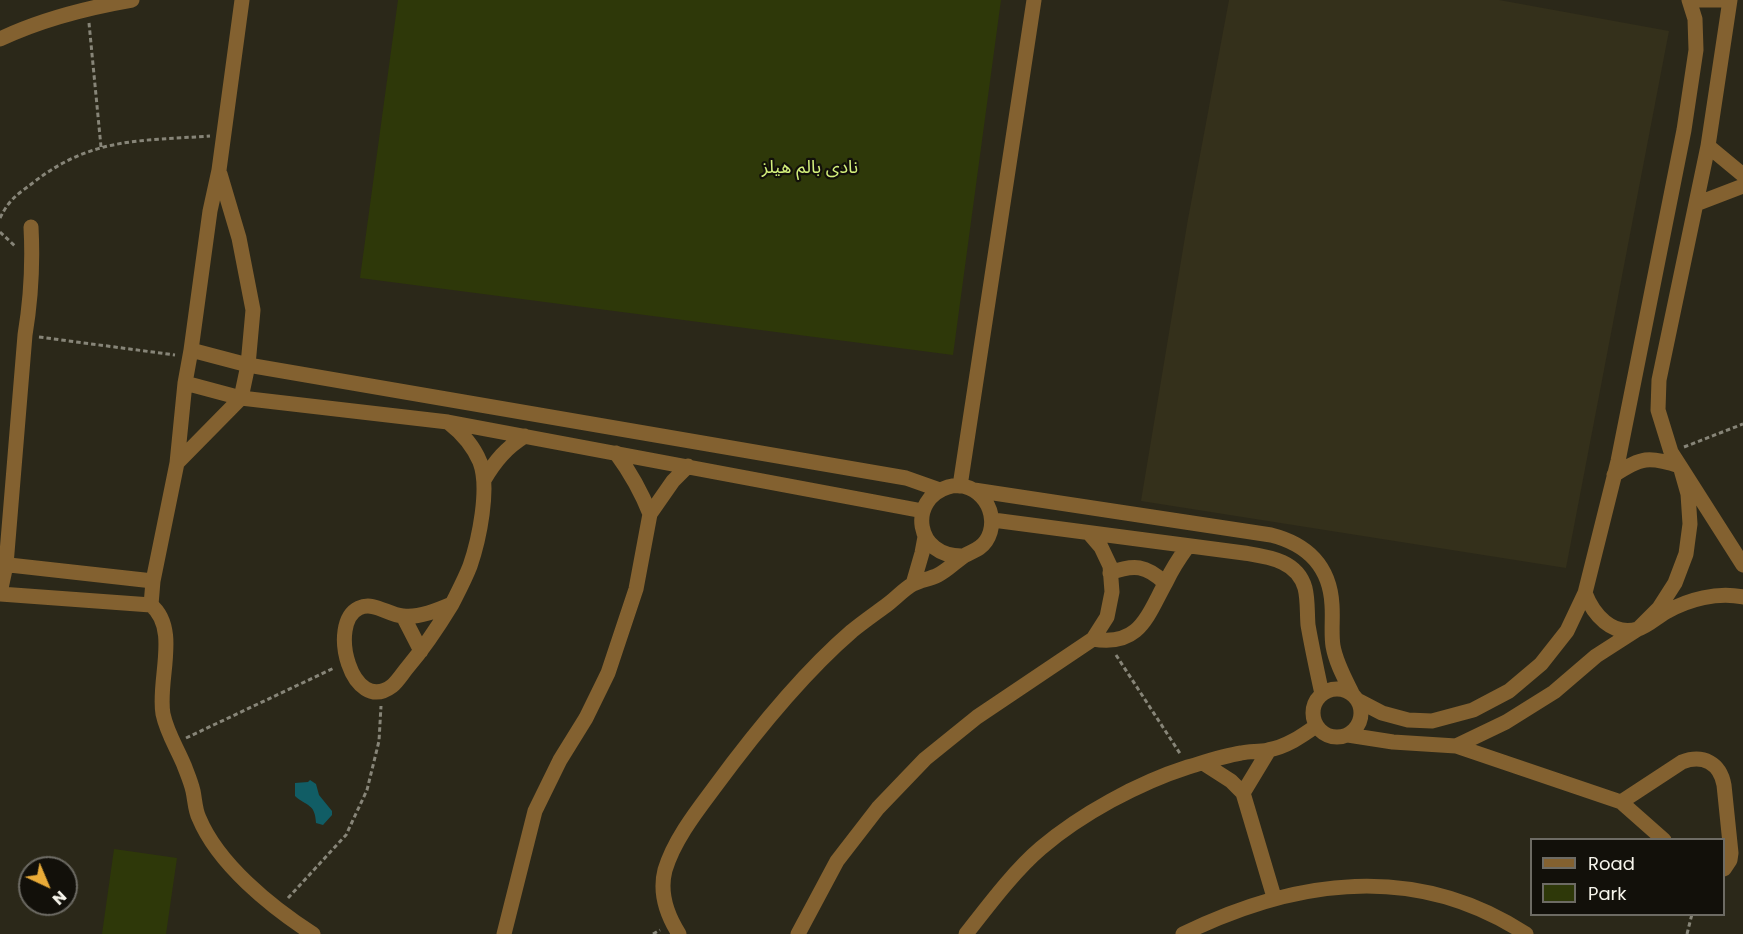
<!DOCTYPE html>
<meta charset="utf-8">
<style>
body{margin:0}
#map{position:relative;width:1743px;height:934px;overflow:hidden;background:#2b2819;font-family:Poppins,sans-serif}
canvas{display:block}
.legend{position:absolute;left:1530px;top:838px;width:195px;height:78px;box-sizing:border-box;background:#12100a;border:2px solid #6d6b64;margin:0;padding:8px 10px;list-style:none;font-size:18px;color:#f6f4eb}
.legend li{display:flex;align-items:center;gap:12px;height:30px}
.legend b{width:30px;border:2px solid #6d6b64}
.north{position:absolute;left:18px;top:856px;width:60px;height:60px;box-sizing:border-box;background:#12100a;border:2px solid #6d6b64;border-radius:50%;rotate:136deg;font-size:16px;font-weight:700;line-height:24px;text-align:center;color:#f6f4eb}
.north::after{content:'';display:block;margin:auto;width:21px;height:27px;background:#e9ab38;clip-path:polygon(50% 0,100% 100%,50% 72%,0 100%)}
</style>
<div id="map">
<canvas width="1743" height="934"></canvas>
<ul class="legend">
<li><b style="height:8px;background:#836130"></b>Road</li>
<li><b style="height:16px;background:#2e3809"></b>Park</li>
</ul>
<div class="north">N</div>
</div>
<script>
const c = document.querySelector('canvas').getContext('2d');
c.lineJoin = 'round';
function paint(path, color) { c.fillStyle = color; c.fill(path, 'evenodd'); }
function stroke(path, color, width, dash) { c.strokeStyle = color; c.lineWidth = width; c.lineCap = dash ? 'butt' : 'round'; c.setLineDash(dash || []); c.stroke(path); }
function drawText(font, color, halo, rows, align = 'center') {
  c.font = font + ' Poppins,"Noto Sans Arabic",sans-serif'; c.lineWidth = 4.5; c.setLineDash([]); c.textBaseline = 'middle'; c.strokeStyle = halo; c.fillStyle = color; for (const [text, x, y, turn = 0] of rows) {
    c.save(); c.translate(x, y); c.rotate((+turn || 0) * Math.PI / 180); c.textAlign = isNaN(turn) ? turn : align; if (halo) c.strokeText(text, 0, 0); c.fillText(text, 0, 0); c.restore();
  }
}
paint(new Path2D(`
 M 1229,0 L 1499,0 L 1669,31 L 1566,568 L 1141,501 L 1188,219 Z`), '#34301b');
paint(new Path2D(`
 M 398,0 L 1001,0 L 953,355 L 360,278 Z
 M 114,849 L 177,858 L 166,934 L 102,934 Z`), '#2e3809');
paint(new Path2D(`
 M 310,780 L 316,784 L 319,795 L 332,811 L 332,815 L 323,825 L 316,823 C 315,803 307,807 295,796 L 295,783 L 308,782 Z`), '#115d65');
stroke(new Path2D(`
 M 89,23 L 101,147
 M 0,218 C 10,198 17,195 34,182 C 92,137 141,141 210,136
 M 0,232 L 16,247
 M 39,337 L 175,355
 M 1684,447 L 1743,424
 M 1116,655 L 1181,755
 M 186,738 L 334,668
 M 288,898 L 346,835 L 367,790 L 379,741 L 381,706
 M 653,934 L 660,930
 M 1687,934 L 1692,914`), '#878578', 3, [4.5, 3]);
stroke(new Path2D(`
 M 242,0 L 219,170 L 210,211 L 191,350 L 185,383 L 177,463 L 153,581 L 151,605 C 180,629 157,681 163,714 C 167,733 177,748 184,765 C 187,773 191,782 193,791 C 195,800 195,810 199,818 C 218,864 271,907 313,934
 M 1693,0 L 1724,0
 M 0,39 C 42,19 86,8 132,0
 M 1708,146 L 1743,175
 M 1696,204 L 1743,186
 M 191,350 L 248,365 L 906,478 L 940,490
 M 185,383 L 241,398 L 448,422 L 923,511
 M 448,422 C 462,433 473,445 480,462 C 490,488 479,540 470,566 C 465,579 458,592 452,604 C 438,610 419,618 403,616 C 388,615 374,601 359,608 C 327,623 352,716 392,686 C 398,681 402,674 407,668 C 424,648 438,627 452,604
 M 616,453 C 630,472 641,491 650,514
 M 177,463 L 241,398 L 248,365 L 253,310 L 239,238 L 220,174
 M 1614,475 C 1641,457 1649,456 1680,466 L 1743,565
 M 484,480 C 495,461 506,448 525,436
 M 960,486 L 1034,0
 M 974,490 L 1271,535 C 1307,544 1330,566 1332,605 C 1333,619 1331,633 1333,646 C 1336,663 1345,679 1352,693
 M 993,520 L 1244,553 C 1268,557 1297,560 1305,588 C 1308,600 1307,613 1308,625 C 1312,648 1317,671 1322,694
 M 0,564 L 153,581
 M 1110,573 C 1134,564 1146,565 1165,583
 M 913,584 L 922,553 L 925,537
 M 0,593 L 6,565 L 25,335 C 31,299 33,264 31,227
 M 1585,593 C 1593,614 1612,637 1638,629 C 1648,626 1657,617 1666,612 C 1689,599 1717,592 1743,597
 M 0,594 L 151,605
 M 403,616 L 421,651
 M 1093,639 C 1140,647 1147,616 1166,582 C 1172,569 1180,557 1188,546
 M1313 713a24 24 0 1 1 48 0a24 24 0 1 1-48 0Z
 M 1359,701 L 1382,713 L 1408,720 L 1432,721 L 1473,710 L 1509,691 L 1541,664 L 1567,631 L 1585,593 L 1618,461 L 1684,130 L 1696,50 L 1695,19 L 1689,0
 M 1348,735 L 1393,742 L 1456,746 L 1506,722 L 1554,692 L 1596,656 L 1638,629 L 1659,608 L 1675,583 L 1686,554 L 1690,524 L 1688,494 L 1680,466 L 1671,452 L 1658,410 L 1659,380 L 1708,146 L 1730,0
 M 1456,746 L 1621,802
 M 1203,763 L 1231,781 L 1243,793 L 1274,897
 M 1243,793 L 1269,750
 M 1664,840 L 1621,802 L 1682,762 C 1703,754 1720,763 1724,785 L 1731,853 L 1730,860 L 1724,869
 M 504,934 L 535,811 L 560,760 L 586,718 L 608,673 L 636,589 L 650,514 L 673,481 L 688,466
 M 679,934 C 667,915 659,893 665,870 C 674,840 696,812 714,788 C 753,735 802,674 852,631 C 863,622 876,613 888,604 C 896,598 904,589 913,584 C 921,580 930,579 938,575 C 948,570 955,562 964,556 C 972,551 980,550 986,541 C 1003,515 979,478 948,487 C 908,499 914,558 964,556
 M 798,934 L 837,861 L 878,808 L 925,759 L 977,717 L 1093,639 L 1107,617 L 1112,592 L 1110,566 L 1101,547 L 1089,533
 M 966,934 C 988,906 1014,871 1041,848 C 1081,814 1138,783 1188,767 C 1205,762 1223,756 1241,753 C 1250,751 1259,752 1268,750 C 1286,747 1302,736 1316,726
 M 1183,934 C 1295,879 1416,862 1526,934`), '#836130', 15);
drawText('18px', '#d4f07c', '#12100a', [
 ["نادى بالم هيلز",810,168]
]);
</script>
